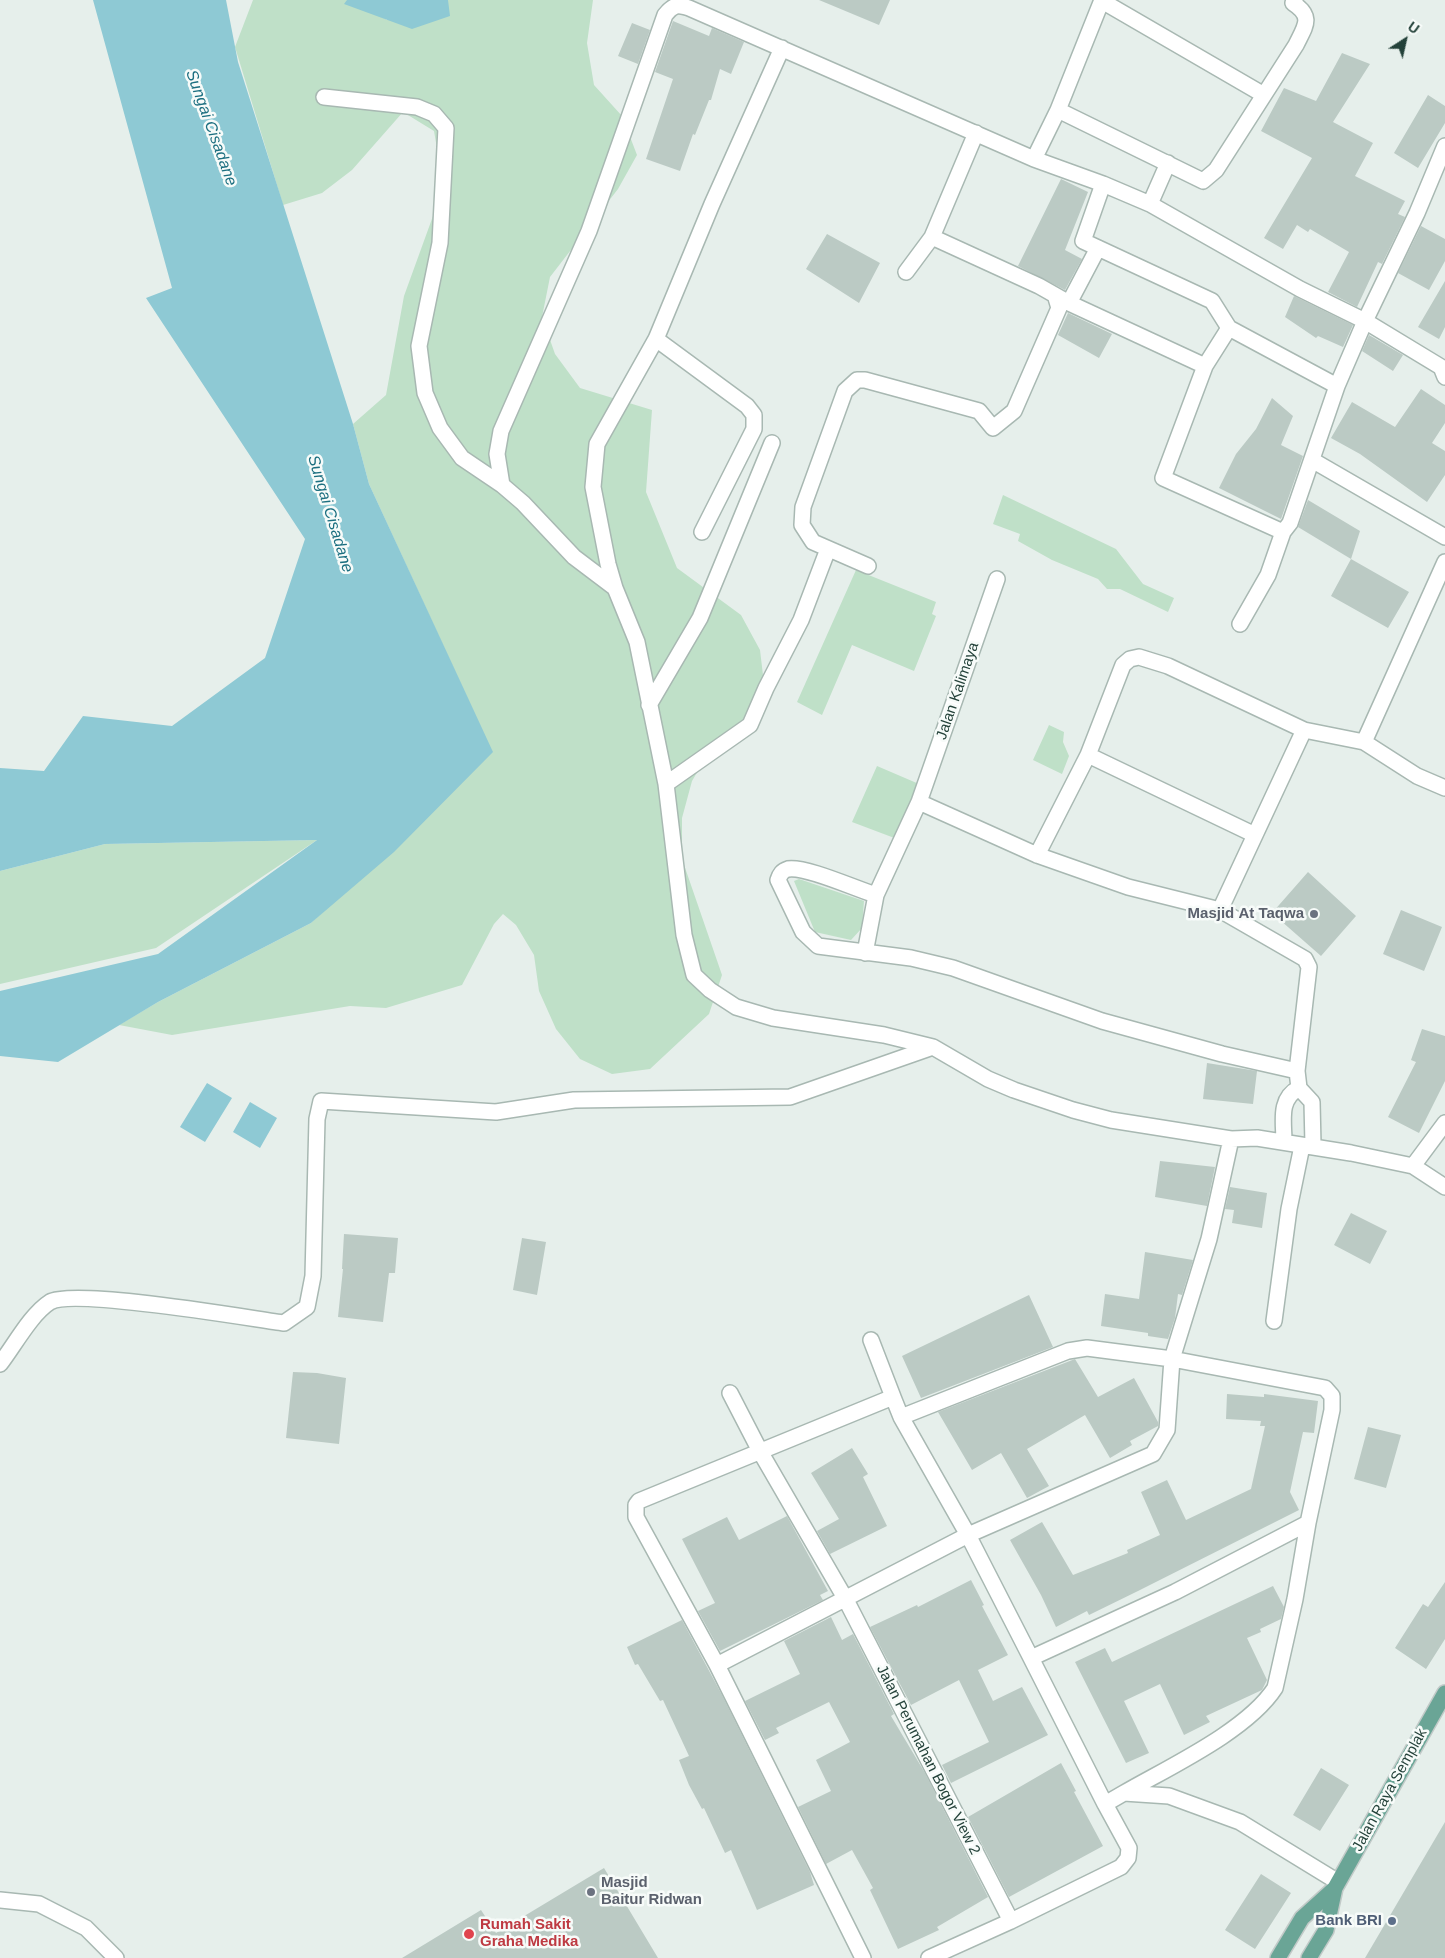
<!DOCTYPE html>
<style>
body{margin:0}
#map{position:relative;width:1445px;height:1958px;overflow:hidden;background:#e6efeb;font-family:Arial,sans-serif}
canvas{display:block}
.north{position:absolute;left:1380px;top:15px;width:50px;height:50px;-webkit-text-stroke:4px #f7fbf9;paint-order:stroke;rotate:35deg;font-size:14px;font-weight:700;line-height:20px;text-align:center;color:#24423a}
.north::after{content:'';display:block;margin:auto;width:18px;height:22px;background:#24423a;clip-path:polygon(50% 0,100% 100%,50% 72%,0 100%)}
</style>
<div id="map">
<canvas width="1445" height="1958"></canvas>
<div class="north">U</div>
</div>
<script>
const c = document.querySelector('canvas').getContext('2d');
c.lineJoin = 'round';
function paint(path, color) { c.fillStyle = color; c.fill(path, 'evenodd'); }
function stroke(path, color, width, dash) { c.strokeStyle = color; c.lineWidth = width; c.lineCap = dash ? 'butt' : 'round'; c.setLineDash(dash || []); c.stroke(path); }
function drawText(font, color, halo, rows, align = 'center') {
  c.font = font + ' Arial,sans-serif'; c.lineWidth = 5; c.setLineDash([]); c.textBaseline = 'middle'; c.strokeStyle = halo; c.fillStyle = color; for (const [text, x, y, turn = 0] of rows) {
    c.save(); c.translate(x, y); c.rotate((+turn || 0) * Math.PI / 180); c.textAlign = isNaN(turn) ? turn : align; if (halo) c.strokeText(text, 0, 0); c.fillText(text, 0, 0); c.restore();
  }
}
paint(new Path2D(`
 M 253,0 L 357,0 L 387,20 L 422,7 L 431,0 L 593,0 L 587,43 L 594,85 L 622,116 L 637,155 L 618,189 L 550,277 L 542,317 L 555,354 L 580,388 L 652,410 L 646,492 L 677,568 L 741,615 L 760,650 L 765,692 L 747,728 L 712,747 L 692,781 L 682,818 L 682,859 L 722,975 L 709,1014 L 650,1069 L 612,1074 L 580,1059 L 556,1029 L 539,991 L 534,955 L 516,925 L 503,914 L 494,924 L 462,985 L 386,1008 L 350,1006 L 172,1035 L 119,1025 L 158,1002 L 311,923 L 492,752 L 369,484 L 353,424 L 386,395 L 404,296 L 437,205 L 440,166 L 434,131 L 403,112 L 352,170 L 322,193 L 283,205 L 235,47 Z
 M 1003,495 L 1116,549 L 1143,584 L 1174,598 L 1168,612 L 1120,589 L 1107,589 L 1098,579 L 1052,560 L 1018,541 L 1020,534 L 993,524 Z
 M 856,570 L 936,602 L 932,614 L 936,616 L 914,671 L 852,645 L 822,715 L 797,702 Z
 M 1049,725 L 1064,732 L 1063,742 L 1069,756 L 1062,774 L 1033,760 Z
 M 877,766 L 919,784 L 897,839 L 852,822 Z
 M 317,840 L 156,948 L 0,984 L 0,871 L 105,844 Z
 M 799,879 L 864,901 L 862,928 L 851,940 L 815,932 L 794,881 Z`), '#bfe0c8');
paint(new Path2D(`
 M 93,0 L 226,0 L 238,62 L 353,424 L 369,484 L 493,752 L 394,852 L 311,923 L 158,1002 L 58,1062 L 0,1056 L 0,991 L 158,954 L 317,840 L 105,844 L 0,871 L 0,768 L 44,771 L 83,716 L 172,726 L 265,658 L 305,539 L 146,298 L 172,288 Z
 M 347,0 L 448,0 L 450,16 L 412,29 L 344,4 Z
 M 207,1083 L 232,1098 L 205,1142 L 180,1127 Z
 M 250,1102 L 277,1118 L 260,1148 L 233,1132 Z`), '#8ec9d4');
paint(new Path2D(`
 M 819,0 L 890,0 L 879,25 Z
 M 673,21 L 709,36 L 712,28 L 744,42 L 731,74 L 720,69 L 711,100 L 709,100 L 695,135 L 693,134 L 680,171 L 646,159 L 673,79 L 655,72 Z
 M 632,23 L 650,30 L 638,64 L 618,56 Z
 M 1342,53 L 1370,64 L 1333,122 L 1373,143 L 1355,176 L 1405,201 L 1398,214 L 1405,217 L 1382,264 L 1378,262 L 1357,307 L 1328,292 L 1349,252 L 1310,229 L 1308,232 L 1297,225 L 1283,249 L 1264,238 L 1312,158 L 1261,131 L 1284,88 L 1316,101 Z
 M 1428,95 L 1445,106 L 1445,123 L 1418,168 L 1394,153 Z
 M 1061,179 L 1088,192 L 1065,250 L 1082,259 L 1065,290 L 1018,266 Z
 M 1421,226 L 1445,239 L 1445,261 L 1429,290 L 1398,273 Z
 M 827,234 L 880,263 L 859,303 L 806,269 Z
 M 1445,281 L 1445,327 L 1439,339 L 1418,327 Z
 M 1294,296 L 1353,325 L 1343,347 L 1318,336 L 1316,338 L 1285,317 Z
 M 1068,313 L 1112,334 L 1099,358 L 1058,335 Z
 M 1369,335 L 1403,355 L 1393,371 L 1362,351 Z
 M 1421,389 L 1445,405 L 1445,423 L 1432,443 L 1445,451 L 1445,475 L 1427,502 L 1360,454 L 1331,438 L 1352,402 L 1395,427 Z
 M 1272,398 L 1293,416 L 1281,445 L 1303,456 L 1281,519 L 1219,488 L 1236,454 L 1256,429 Z
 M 1308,500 L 1360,531 L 1351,559 L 1298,527 Z
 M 1351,559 L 1409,592 L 1388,628 L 1331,596 Z
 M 1308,872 L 1356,916 L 1321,956 L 1272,913 Z
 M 1401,910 L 1442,927 L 1424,971 L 1383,954 Z
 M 1422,1029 L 1445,1036 L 1445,1081 L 1419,1133 L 1388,1117 L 1416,1062 L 1411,1060 Z
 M 1207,1063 L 1257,1071 L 1253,1104 L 1203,1099 Z
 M 1160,1161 L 1215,1167 L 1207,1206 L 1155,1197 Z
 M 1230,1187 L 1267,1193 L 1262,1228 L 1232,1223 L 1234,1210 L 1225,1209 Z
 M 1351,1213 L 1387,1231 L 1370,1264 L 1334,1245 Z
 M 344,1234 L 398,1238 L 395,1273 L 389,1273 L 383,1322 L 338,1317 L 343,1269 L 342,1269 Z
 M 522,1238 L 546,1242 L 537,1295 L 513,1290 Z
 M 1145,1252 L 1193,1260 L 1182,1295 L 1178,1294 L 1175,1318 L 1168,1339 L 1148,1336 L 1148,1333 L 1101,1326 L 1105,1294 L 1139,1299 Z
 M 1029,1295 L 1053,1347 L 921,1398 L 902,1356 Z
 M 1075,1359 L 1098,1397 L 1134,1378 L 1158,1422 L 1158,1426 L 1130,1441 L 1132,1445 L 1110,1458 L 1085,1415 L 1027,1449 L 1049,1486 L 1027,1498 L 1001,1453 L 972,1470 L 938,1412 Z
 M 293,1372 L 317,1373 L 346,1378 L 339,1444 L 286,1438 Z
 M 1227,1394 L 1264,1397 L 1264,1394 L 1318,1401 L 1314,1433 L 1303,1432 L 1290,1492 L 1299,1510 L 1138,1591 L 1089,1615 L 1087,1611 L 1056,1627 L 1041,1595 L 1010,1540 L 1042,1522 L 1073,1575 L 1128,1553 L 1127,1550 L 1160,1535 L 1141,1492 L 1167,1480 L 1186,1520 L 1251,1489 L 1265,1426 L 1260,1426 L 1261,1421 L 1226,1419 Z
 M 1368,1427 L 1401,1435 L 1386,1488 L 1354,1479 Z
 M 852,1448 L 868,1474 L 863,1477 L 887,1526 L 830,1554 L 817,1531 L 839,1519 L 811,1473 Z
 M 787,1516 L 828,1591 L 820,1595 L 823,1600 L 720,1651 L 698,1611 L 715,1603 L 682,1539 L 727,1517 L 739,1540 Z
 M 971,1580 L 984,1605 L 982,1606 L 1008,1655 L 978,1670 L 993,1701 L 1022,1687 L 1048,1735 L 951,1783 L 942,1765 L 989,1742 L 959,1680 L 911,1705 L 870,1627 L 917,1605 L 918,1607 Z
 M 1445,1582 L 1445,1639 L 1426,1669 L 1395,1648 L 1423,1604 L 1428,1607 Z
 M 1273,1586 L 1284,1607 L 1281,1619 L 1260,1629 L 1261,1632 L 1247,1638 L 1267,1680 L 1262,1690 L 1206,1716 L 1210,1722 L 1184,1735 L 1160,1684 L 1124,1701 L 1149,1753 L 1126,1763 L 1075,1662 L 1105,1648 L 1112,1662 Z
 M 831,1617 L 842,1640 L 853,1634 L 894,1714 L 891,1716 L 925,1773 L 988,1897 L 937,1927 L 939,1930 L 898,1949 L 870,1890 L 873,1888 L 852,1850 L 826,1864 L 798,1807 L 831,1791 L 816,1760 L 850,1742 L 829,1702 L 776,1728 L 779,1733 L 765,1740 L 745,1701 L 800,1674 L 784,1641 Z
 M 682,1620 L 722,1695 L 810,1872 L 814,1885 L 757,1910 L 731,1850 L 725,1853 L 704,1808 L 702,1809 L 689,1785 L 679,1760 L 689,1756 L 663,1700 L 660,1701 L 638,1664 L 635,1665 L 627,1647 Z
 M 1061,1763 L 1076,1791 L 1074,1792 L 1103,1846 L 1009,1897 L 968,1817 Z
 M 1321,1768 L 1349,1785 L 1320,1831 L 1293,1815 Z
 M 1445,1822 L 1445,1958 L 1365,1958 Z
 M 604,1868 L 658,1958 L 402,1958 L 481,1910 L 496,1933 Z
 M 1261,1874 L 1291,1893 L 1255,1949 L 1225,1930 Z`), '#bbcac4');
const street = new Path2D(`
 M 1102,1 L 1264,95
 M 782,48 L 712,204 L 656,339 L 597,444 L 593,487 L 608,564 L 615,588 L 637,642 L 666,784 L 684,935 L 694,975 L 710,990 L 736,1007 L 773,1018 L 884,1035 L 933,1047 L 988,1079 L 1014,1090 L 1073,1110 L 1111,1120 L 1231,1139 L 1257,1138 L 1351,1153 L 1413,1166 L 1445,1187
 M 324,97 L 417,107 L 434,114 L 446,128 L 440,243 L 419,346 L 425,393 L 440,428 L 462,458 L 502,485
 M 1058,110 L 1203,181 L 1216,170 L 1296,45 C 1305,26 1314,17 1293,3 L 1295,0
 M 1034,159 L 1058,110 L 1102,0
 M 1103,184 L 1083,241 L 1212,301 L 1229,328 L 1205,366 L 1163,478 L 1283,532
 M 1150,204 L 1168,163
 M 932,237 L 1039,286 L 1069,303 L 1098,248
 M 906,272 L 932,237 L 976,133
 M 1069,303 L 1205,366
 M 1229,328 L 1337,386
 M 656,339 L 747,406 L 754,415 L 754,429 L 702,532
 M 1312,460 L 1445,537
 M 868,566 L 813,542 L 802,525 L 803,507 L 845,391 L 857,380 L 865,380 L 979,411 L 993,428 L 1014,411 L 1059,308 L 1056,298
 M 615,588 L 574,557 L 523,503 L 502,485 L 497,454 L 501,431 L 589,231 L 665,15 C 673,5 677,4 689,8 L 1034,159 L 1103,184 L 1150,204 L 1300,289 L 1365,321 L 1417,213 L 1445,146
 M 1240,624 L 1268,575 L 1283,532 L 1290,523 L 1337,386 L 1365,321 L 1441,367 L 1445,377
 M 649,705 L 700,618 L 772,443
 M 1364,742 L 1445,562
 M 1088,755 L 1253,834
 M 666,784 L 750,725 L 766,688 L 801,620 L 828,549
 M 919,802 L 1037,855 L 1128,887 L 1220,910 L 1305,959 L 1309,967 L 1297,1071 L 1299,1088
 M 1037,855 L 1088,755 L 1123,665 L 1130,659 L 1139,657 L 1168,666 L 1304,730 L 1364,742 L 1417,776 L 1445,788
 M 876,895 L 919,802 L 997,579
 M 1220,910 L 1304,730
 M 865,953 L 876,895 C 856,889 806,866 788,869 C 782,871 780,874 778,880 L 803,932 L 818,946 L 911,958 L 953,968 L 1102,1021 L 1222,1054 L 1297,1071
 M 1284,1142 C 1284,1122 1278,1099 1299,1088 L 1312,1102 L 1313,1145
 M 1413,1166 L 1445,1123
 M 1274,1321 L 1289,1209 L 1302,1146
 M 871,1340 L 893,1397
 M 0,1364 C 14,1346 31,1314 50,1302 C 74,1288 247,1318 284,1323 L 307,1307 L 313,1276 L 317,1119 L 321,1101 L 496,1112 L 574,1100 L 790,1097 L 933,1047
 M 730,1393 L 761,1453 L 845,1598 L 1011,1921
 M 901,1417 L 1068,1351 L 1087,1348 L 1172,1359 L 1209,1239 L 1231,1139
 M 717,1665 L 968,1535 L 1153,1454 L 1167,1430 L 1172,1359 L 1325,1388 L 1332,1396 L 1332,1410 L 1308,1523 L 1175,1592 L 1031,1658 L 1105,1804 L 1124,1793 L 1169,1796 L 1240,1822 L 1338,1882
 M 1124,1793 C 1169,1767 1247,1731 1275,1688 L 1295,1599 L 1308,1523
 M 0,1900 L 39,1904 L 86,1928 L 116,1958
 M 863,1958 L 717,1665 L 636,1517 L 636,1505 L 639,1501 L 893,1397 L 901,1417 L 968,1535 L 1031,1658
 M 929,1958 L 1011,1921 L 1121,1867 L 1128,1858 L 1129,1848 L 1105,1804`);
const primary = new Path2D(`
 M 1278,1958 L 1302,1918 L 1335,1888
 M 1309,1958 L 1326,1930 L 1335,1888 L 1445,1693`);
stroke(street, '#a8b8b2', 18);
stroke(primary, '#c2cac8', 18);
stroke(street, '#fff', 15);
stroke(primary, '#6aa596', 15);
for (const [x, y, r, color] of [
 [1314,914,5,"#6b7280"],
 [591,1892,5,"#6b7280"],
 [1392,1921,5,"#5c6f8a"],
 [469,1934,6,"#e0444e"]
]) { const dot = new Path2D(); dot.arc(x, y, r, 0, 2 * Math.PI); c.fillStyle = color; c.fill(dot); stroke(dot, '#f7fbf9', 2); }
drawText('15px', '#24423a', '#f7fbf9', [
 ["Jalan Kalimaya",958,691,-71],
 ["Jalan Perumahan Bogor View 2",928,1760,63],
 ["Jalan Raya Semplak",1390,1790,-61]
]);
drawText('bold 15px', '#5b616d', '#f7fbf9', [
 ["Masjid At Taqwa",1304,914],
 ["Masjid",601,1883,"left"],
 ["Baitur Ridwan",601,1900,"left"]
], 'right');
drawText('bold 15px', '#4e5e75', '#f7fbf9', [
 ["Bank BRI",1382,1921]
], 'right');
drawText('bold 15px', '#be3a42', '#f7fbf9', [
 ["Rumah Sakit",480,1925],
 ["Graha Medika",480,1942]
], 'left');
drawText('italic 16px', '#1c6f80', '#f7fbf9', [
 ["Sungai Cisadane",211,128,70],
 ["Sungai Cisadane",330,514,73]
]);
</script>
